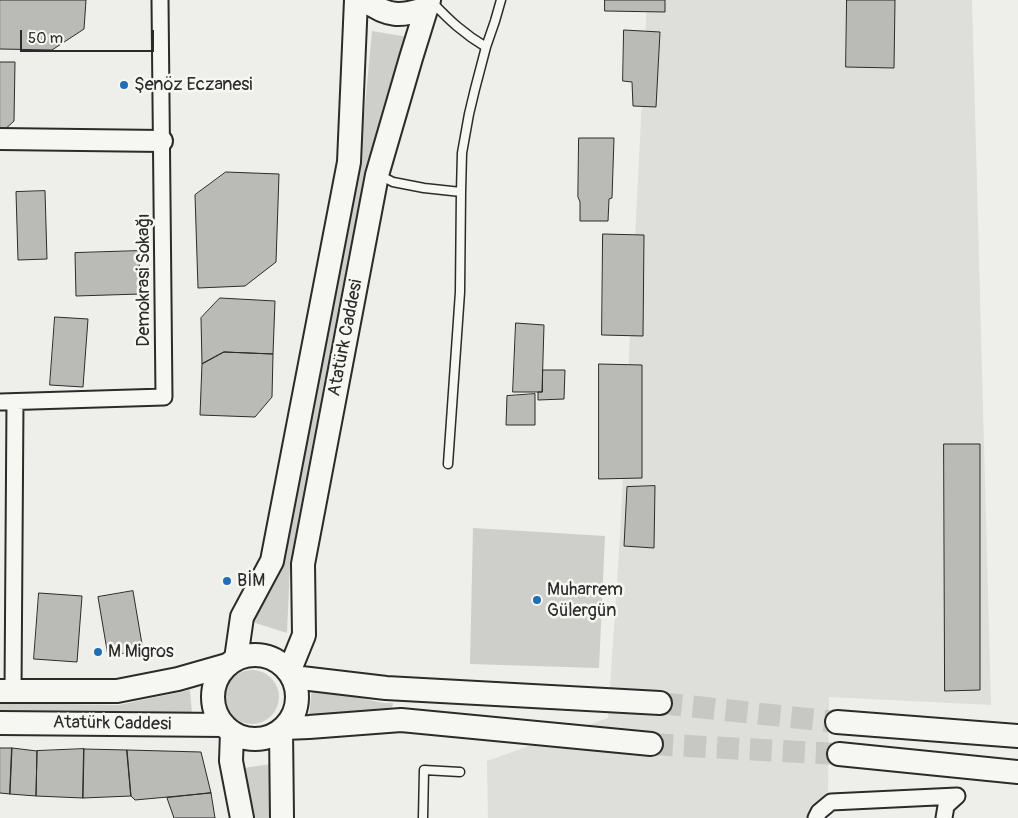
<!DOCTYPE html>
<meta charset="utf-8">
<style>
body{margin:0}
#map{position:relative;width:1018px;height:818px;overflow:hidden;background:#eeeeea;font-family:Pangolin,sans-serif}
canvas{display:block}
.scale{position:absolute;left:20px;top:30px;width:134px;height:22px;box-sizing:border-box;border:2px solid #2b2b2b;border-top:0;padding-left:6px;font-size:15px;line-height:18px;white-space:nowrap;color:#2b2b2b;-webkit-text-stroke:4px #f6f6f2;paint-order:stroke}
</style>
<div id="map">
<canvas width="1018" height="818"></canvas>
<div class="scale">50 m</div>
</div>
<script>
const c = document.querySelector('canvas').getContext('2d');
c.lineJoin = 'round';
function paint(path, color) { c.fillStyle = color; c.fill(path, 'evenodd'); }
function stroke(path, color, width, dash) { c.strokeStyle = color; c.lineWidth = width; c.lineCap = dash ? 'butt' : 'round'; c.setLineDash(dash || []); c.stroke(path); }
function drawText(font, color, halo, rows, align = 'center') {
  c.font = font + ' Pangolin,sans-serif'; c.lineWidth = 5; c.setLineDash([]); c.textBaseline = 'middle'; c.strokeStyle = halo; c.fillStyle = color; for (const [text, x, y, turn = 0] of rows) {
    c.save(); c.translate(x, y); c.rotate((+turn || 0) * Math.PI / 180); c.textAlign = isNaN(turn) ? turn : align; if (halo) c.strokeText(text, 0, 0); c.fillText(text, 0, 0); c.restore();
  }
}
paint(new Path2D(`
 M 647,0 L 972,0 L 991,705 L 829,697 L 828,792 L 806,818 L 488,818 L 487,761 L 608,718 L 620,536 Z`), '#dededb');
paint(new Path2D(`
 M 372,31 L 408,37 L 368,160 L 347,282 L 290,565 L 287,633 L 249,621 L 360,159 Z
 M 473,528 L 605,536 L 599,668 L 470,664 Z
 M225 697a27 27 0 1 1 54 0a27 27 0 1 1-54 0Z
 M 312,688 L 384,703 L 393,703 L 392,709 L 309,716 Z
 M 190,690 L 192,715 L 118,712 L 0,711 L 0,703 L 119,705 Z
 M 271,764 L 269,818 L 255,818 L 244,768 Z`), '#cececa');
const building = new Path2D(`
 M 0,0 L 86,0 L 84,29 L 52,50 L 0,49 Z
 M 605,0 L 665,0 L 665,12 L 605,11 Z
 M 847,0 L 895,0 L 894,68 L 846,67 Z
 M 624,30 L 660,32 L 656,107 L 633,106 L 632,82 L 623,81 Z
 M 0,62 L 15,62 L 14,121 L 2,132 L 0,132 Z
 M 579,138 L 614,138 L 612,198 L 609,199 L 608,221 L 580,221 L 580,202 L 578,197 Z
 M 226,172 L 279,174 L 276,262 L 245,286 L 198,288 L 195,195 Z
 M 45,191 L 47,259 L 18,260 L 16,192 Z
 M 603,234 L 644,235 L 643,336 L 602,335 Z
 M 139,251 L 140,294 L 76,296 L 75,253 Z
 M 220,298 L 275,301 L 273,354 L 224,352 L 202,364 L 201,318 Z
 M 55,317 L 88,319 L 83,387 L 50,385 Z
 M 516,323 L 544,325 L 542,392 L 513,392 Z
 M 224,352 L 273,354 L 272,397 L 255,417 L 200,415 L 202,364 Z
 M 599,364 L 642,365 L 642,478 L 599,479 Z
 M 543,370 L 565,370 L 564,399 L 538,400 L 538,392 L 542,392 Z
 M 535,394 L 535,425 L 506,425 L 507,396 Z
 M 944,444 L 980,444 L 980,690 L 945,691 Z
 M 655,486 L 654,548 L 624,546 L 627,487 Z
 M 133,591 L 143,650 L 108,656 L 98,597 Z
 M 39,593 L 82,596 L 77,662 L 34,659 Z
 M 0,748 L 12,748 L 10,794 L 0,793 Z
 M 12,748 L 37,751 L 36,796 L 10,794 Z
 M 84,749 L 127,750 L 131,796 L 83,798 Z
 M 84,749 L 83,798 L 36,796 L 37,751 Z
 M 127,750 L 201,752 L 211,793 L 135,800 L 131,796 Z
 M 211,793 L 215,818 L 174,818 L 167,798 Z`);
paint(building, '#babab7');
stroke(building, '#2b2b2b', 1);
stroke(new Path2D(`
 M 660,703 L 837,722
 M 651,744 L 839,754`), '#c7c7c4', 22, [22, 11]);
const service = new Path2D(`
 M 432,2 C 449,20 464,34 486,47
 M 379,175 L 393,182 L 424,188 L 461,192
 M 448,464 L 460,292 L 461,192 L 462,153 L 469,114 L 475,89 L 486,47 L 495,21 L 501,0
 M 423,818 L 424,770 L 460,772`);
const minor = new Path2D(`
 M 0,402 L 164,397 L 160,0
 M 13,691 L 15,402
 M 816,818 L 819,812 L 831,802 L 957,796
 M 944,818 L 946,806 L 957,796`);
const tertiary = new Path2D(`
 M 0,139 L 162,141`);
const secondary = new Path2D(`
 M 365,0 C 387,17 401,17 427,8
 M213 697a42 42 0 1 1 84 0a42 42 0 1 1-84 0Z
 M 236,659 L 242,617 L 272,561 L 349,162 L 356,0
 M 289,672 L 304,635 L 303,564 L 377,175 L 411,58 L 429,0
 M 293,677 L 386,688 L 660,703
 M 0,691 L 117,691 L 178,679 L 227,665
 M 837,722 L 1018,736
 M 0,723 L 224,725
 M 284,728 L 309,727 L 401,720 L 651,744
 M 281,730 L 282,818
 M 232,732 L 231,761 L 242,818
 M 839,754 L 1018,772`);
stroke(service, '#2b2b2b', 11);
stroke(minor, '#2b2b2b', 19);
stroke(tertiary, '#2b2b2b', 24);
stroke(secondary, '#2b2b2b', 26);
stroke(service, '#f6f6f2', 8);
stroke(minor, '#f6f6f2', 15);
stroke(tertiary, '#f6f6f2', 20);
stroke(secondary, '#f6f6f2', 22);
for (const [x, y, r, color] of [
 [124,85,5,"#1f6fb2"],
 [227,581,5,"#1f6fb2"],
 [537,600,5,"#1f6fb2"],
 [98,652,5,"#1f6fb2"]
]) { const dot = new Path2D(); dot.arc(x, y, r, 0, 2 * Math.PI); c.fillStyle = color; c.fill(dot); stroke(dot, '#f6f6f2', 2); }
drawText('18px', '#2b2b2b', '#f6f6f2', [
 ["Şenöz Eczanesi",134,85],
 ["BİM",237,581],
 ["Muharrem",547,590],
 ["Gülergün",547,611],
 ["M Migros",108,652]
], 'left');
drawText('18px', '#2b2b2b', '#f6f6f2', [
 ["Demokrasi Sokağı",144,280,-90],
 ["Atatürk Caddesi",346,338,-79],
 ["Atatürk Caddesi",112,724,1]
]);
</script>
